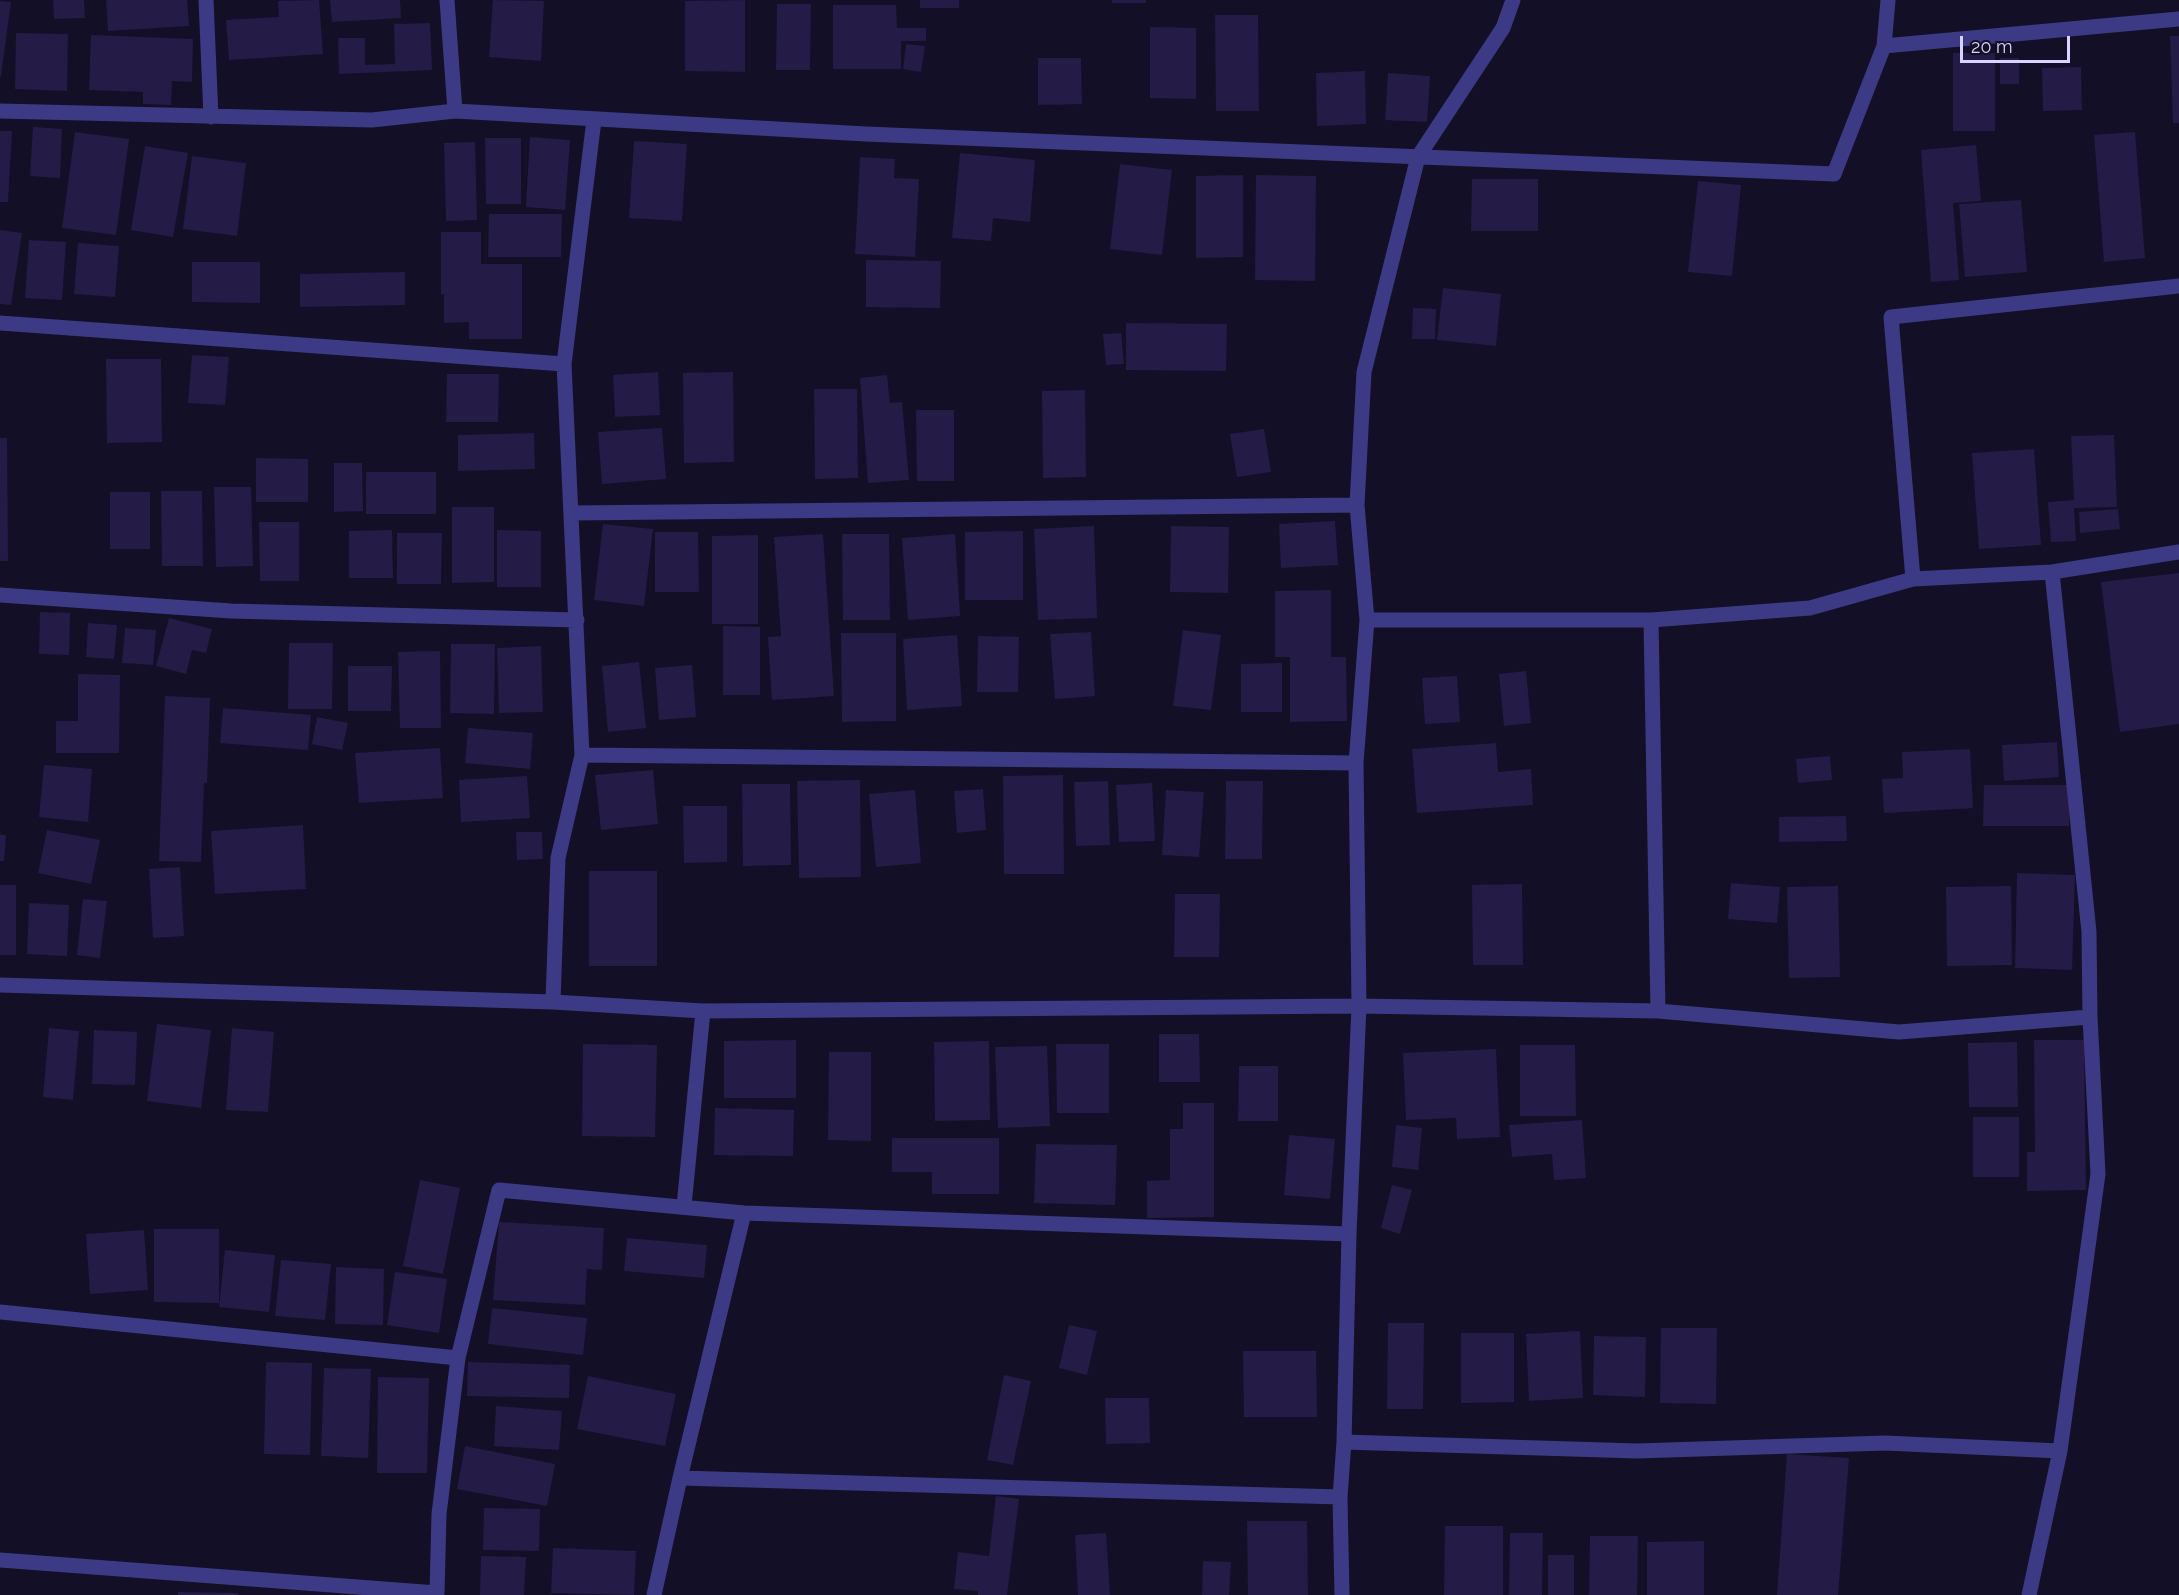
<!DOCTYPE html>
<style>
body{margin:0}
#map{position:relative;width:2179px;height:1595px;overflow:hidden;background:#130f26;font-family:Raleway,sans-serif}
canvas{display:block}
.scale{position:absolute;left:1960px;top:36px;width:110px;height:27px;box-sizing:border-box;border:3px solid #d9d4ff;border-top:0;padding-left:8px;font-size:18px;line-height:21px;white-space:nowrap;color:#d9d4ff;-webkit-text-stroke:4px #130f26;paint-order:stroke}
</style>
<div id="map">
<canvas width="2179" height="1595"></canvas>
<div class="scale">20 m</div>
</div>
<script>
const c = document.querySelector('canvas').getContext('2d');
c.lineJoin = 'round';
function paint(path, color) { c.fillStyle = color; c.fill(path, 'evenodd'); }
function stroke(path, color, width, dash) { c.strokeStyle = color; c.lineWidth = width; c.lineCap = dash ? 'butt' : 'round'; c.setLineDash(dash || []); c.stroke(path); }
paint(new Path2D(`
 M 53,0 L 84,0 L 85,18 L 54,19 Z
 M 106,0 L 187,0 L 189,26 L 108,31 Z
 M 319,0 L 323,54 L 229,60 L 226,20 L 279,17 L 278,1 Z
 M 330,0 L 400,0 L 401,18 L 332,22 Z
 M 493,0 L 544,1 L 541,61 L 489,57 Z
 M 745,0 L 745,72 L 685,71 L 685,1 Z
 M 920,0 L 959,0 L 959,8 L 920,8 Z
 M 1112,0 L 1146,0 L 1146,3 L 1112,3 Z
 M 0,1 L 11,2 L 1,76 L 0,76 Z
 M 777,4 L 811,4 L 810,70 L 776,70 Z
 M 833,5 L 896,5 L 897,28 L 926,28 L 926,41 L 901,41 L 901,69 L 833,69 Z
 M 1215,15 L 1258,15 L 1259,111 L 1216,111 Z
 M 430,23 L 432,70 L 339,74 L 338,38 L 365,38 L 365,65 L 395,64 L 394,24 Z
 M 1150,27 L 1196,28 L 1196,99 L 1150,98 Z
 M 16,33 L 68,34 L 67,91 L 15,89 Z
 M 91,35 L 193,39 L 192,82 L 172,81 L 171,105 L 143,104 L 143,92 L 89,90 Z
 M 2170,36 L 2179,36 L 2179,123 L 2173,123 Z
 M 906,44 L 925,46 L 921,72 L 903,69 Z
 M 1953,53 L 1995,53 L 1995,131 L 1953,131 Z
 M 1038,58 L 1081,58 L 1082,104 L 1038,105 Z
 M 2000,58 L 2019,58 L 2019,84 L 2000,84 Z
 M 2081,67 L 2082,110 L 2043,111 L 2042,68 Z
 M 1365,71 L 1366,124 L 1317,126 L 1316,73 Z
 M 1388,73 L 1430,76 L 1427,122 L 1385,120 Z
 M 33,127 L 62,129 L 60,178 L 30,176 Z
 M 0,131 L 12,131 L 8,202 L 0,202 Z
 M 75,132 L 129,139 L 116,235 L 62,228 Z
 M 2135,132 L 2145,258 L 2104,262 L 2094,135 Z
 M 530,137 L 570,140 L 565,210 L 526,207 Z
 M 485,138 L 521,138 L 521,204 L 486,204 Z
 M 634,141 L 687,144 L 682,221 L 629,218 Z
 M 475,142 L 477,220 L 446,221 L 444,143 Z
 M 1976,145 L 1981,201 L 1953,203 L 1959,280 L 1931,282 L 1921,150 Z
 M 145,146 L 188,153 L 173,237 L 131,230 Z
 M 960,153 L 1035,160 L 1030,222 L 993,218 L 991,241 L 952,238 Z
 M 192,156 L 246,163 L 237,236 L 183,229 Z
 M 860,157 L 895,159 L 894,178 L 919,179 L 915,257 L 855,254 Z
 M 1120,164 L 1172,170 L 1162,255 L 1110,249 Z
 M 1243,175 L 1243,257 L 1196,258 L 1196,176 Z
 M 1256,175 L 1316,176 L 1315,281 L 1255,280 Z
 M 1472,179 L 1538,179 L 1538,231 L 1471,231 Z
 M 1698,181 L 1741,185 L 1732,276 L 1688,272 Z
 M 2021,200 L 2027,272 L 1965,277 L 1959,204 Z
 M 489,214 L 562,214 L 561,257 L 488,257 Z
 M 0,230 L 22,233 L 11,305 L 0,304 Z
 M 441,232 L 481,232 L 481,264 L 522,264 L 522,339 L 469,339 L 469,322 L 444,323 L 444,294 L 441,295 Z
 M 29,240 L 66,242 L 62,300 L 25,298 Z
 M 78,243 L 119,246 L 115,297 L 74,294 Z
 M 866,260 L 941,261 L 940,308 L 866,307 Z
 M 192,262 L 260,262 L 260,303 L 192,302 Z
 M 405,272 L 405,305 L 300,307 L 300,274 Z
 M 1443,288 L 1501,294 L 1496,346 L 1437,340 Z
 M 1413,308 L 1436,309 L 1435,339 L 1412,339 Z
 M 1126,323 L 1227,324 L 1226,371 L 1126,370 Z
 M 1121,333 L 1124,364 L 1106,365 L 1103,334 Z
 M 192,355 L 229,357 L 225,405 L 188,403 Z
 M 106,359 L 161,359 L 162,442 L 107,443 Z
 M 658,372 L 660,415 L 615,417 L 613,375 Z
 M 733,372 L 734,462 L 684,463 L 683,373 Z
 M 447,374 L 499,374 L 498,422 L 446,422 Z
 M 887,375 L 890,403 L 902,402 L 909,480 L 868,483 L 860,378 Z
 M 814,389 L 857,389 L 858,478 L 815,479 Z
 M 1085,390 L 1086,477 L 1043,478 L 1042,391 Z
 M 916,410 L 954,410 L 954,481 L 917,481 Z
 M 662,428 L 666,479 L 602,484 L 598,432 Z
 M 1264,429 L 1271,472 L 1237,477 L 1230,434 Z
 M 534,433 L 535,469 L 458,471 L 458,435 Z
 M 2114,435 L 2117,507 L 2074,508 L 2076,541 L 2051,542 L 2048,502 L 2074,500 L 2071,436 Z
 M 0,438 L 7,438 L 8,561 L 0,561 Z
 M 2034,449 L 2041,545 L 1979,549 L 1972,453 Z
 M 256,458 L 308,459 L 308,502 L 256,502 Z
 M 334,463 L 362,463 L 363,511 L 334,512 Z
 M 366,472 L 436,472 L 436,514 L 366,514 Z
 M 214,487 L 251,487 L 253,566 L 216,567 Z
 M 161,491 L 202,491 L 203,566 L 162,566 Z
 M 110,492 L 150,492 L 150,549 L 110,549 Z
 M 452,507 L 494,507 L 494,582 L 452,583 Z
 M 2118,509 L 2120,529 L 2080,533 L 2079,512 Z
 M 1335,521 L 1338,565 L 1281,568 L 1279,524 Z
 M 259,522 L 299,522 L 299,581 L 260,581 Z
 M 603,524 L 653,529 L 644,606 L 594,600 Z
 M 1094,526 L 1097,618 L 1038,620 L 1034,529 Z
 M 1171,526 L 1229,527 L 1228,593 L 1170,592 Z
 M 392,530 L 393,578 L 349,578 L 349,531 Z
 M 497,530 L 541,531 L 541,587 L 497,587 Z
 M 1023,531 L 1023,600 L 965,600 L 965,532 Z
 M 655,532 L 698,532 L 699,592 L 655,592 Z
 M 397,533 L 442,533 L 441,584 L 397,584 Z
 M 823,534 L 834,696 L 772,700 L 768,637 L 781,636 L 774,537 Z
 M 842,534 L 889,534 L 890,620 L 843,620 Z
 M 955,534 L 960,616 L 908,620 L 902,538 Z
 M 758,535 L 758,624 L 712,624 L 712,536 Z
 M 2179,573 L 2179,724 L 2120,732 L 2101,582 Z
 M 1331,590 L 1331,657 L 1346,657 L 1347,721 L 1290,722 L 1290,657 L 1275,657 L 1275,591 Z
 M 40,612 L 70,613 L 69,655 L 39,654 Z
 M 169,618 L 212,629 L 206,653 L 192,650 L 186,674 L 156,666 Z
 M 88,623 L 117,625 L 114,659 L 86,657 Z
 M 723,626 L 760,627 L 760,695 L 723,695 Z
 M 125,628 L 156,630 L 153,665 L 122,663 Z
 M 1183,630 L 1221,635 L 1211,710 L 1173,706 Z
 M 1091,632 L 1095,696 L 1055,699 L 1050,634 Z
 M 841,633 L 896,633 L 896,721 L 842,722 Z
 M 957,635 L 962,706 L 907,710 L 903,639 Z
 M 978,636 L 1019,637 L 1018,692 L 977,692 Z
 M 289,643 L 333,643 L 332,709 L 288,709 Z
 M 451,644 L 495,644 L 494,714 L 450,713 Z
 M 541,646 L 543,712 L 499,713 L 497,648 Z
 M 440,651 L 441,728 L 400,728 L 398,652 Z
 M 639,662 L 646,728 L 608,732 L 602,666 Z
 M 1282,663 L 1282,712 L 1241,712 L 1241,664 Z
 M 692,665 L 696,717 L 659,720 L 655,668 Z
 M 348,666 L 392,666 L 391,711 L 348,711 Z
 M 1526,671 L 1531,723 L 1504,726 L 1499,674 Z
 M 78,674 L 120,675 L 119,753 L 56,753 L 56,721 L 78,721 Z
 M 1457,676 L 1460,722 L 1425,724 L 1422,678 Z
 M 165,696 L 210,698 L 207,783 L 204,783 L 201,862 L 159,861 Z
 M 223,708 L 311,715 L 308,750 L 220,743 Z
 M 317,717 L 348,723 L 342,750 L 312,744 Z
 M 468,728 L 533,733 L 530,769 L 465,763 Z
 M 2057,742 L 2059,777 L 2004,781 L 2002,745 Z
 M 1496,743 L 1498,772 L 1531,769 L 1533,805 L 1417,813 L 1412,749 Z
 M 440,748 L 443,798 L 359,803 L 355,753 Z
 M 1970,749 L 1973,808 L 1884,813 L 1882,779 L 1903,778 L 1902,752 Z
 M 1830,756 L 1832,780 L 1798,783 L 1796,759 Z
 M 44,765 L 92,769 L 88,822 L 39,817 Z
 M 653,770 L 658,824 L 601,830 L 595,775 Z
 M 1063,775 L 1064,874 L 1004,874 L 1003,776 Z
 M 527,776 L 530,818 L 461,822 L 459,780 Z
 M 860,780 L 861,877 L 799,878 L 797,781 Z
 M 1108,781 L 1110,845 L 1076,846 L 1074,782 Z
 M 1226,781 L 1263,781 L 1262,859 L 1225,859 Z
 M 1152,783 L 1155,841 L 1119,842 L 1116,785 Z
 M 742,784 L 790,784 L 791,865 L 743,866 Z
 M 1984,785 L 2070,785 L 2069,826 L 1983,826 Z
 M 983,789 L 986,830 L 957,833 L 954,791 Z
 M 915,790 L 921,863 L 876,867 L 869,794 Z
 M 1166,790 L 1204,792 L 1199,857 L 1162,855 Z
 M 683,806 L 727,806 L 727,862 L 684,863 Z
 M 1846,816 L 1847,841 L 1779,842 L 1779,817 Z
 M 303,825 L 306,889 L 215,894 L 211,831 Z
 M 47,830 L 100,840 L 91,884 L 38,873 Z
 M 516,832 L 542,832 L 543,859 L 517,860 Z
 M 0,835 L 6,835 L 4,861 L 0,861 Z
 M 180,867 L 184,936 L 153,938 L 149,869 Z
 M 589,871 L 657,871 L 657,966 L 589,966 Z
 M 2017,873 L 2075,875 L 2072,970 L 2015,968 Z
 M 1731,883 L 1780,887 L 1777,923 L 1728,919 Z
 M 1522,884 L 1523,965 L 1473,965 L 1472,885 Z
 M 0,885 L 16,885 L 16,955 L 0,955 Z
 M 1838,886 L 1840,977 L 1789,978 L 1787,887 Z
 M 2011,886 L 2012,965 L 1947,966 L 1946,887 Z
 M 1175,894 L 1220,894 L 1219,957 L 1174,957 Z
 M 83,899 L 107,901 L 100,958 L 77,955 Z
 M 29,903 L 69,905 L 67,956 L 27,954 Z
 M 157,1024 L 211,1030 L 201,1108 L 147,1101 Z
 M 49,1028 L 79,1031 L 73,1100 L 43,1097 Z
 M 232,1028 L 274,1032 L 268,1112 L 226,1110 Z
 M 94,1030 L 137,1032 L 135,1085 L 92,1084 Z
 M 1159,1034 L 1199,1034 L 1200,1082 L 1159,1082 Z
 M 796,1040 L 796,1098 L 724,1098 L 724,1041 Z
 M 2034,1040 L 2084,1040 L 2086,1190 L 2027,1191 L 2027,1152 L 2035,1152 Z
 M 989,1041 L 990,1120 L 935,1121 L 934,1042 Z
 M 2017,1042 L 2018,1107 L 1969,1107 L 1968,1043 Z
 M 583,1044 L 657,1045 L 655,1137 L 582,1136 Z
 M 1056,1044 L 1109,1044 L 1109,1113 L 1057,1113 Z
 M 1520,1045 L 1575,1045 L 1576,1116 L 1520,1116 Z
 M 1047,1046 L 1050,1126 L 998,1128 L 995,1047 Z
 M 1496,1049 L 1500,1137 L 1457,1139 L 1456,1118 L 1406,1120 L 1403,1053 Z
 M 829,1052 L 871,1052 L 871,1141 L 828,1140 Z
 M 1239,1066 L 1278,1066 L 1278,1121 L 1238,1121 Z
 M 1183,1103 L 1214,1103 L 1214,1217 L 1147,1218 L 1147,1181 L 1170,1180 L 1170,1129 L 1183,1129 Z
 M 715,1108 L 794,1110 L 793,1156 L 714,1155 Z
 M 1973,1117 L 2019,1117 L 2019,1177 L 1973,1177 Z
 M 1582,1120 L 1586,1178 L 1554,1180 L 1552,1154 L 1512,1157 L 1509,1125 Z
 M 1396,1125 L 1422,1128 L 1418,1170 L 1392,1167 Z
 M 1289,1135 L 1335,1139 L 1330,1199 L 1284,1195 Z
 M 892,1138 L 999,1138 L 999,1194 L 932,1194 L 932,1172 L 892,1172 Z
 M 1036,1144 L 1117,1145 L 1115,1205 L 1034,1203 Z
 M 420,1180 L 460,1188 L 443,1274 L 403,1266 Z
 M 1392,1185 L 1412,1190 L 1400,1234 L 1381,1228 Z
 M 499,1222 L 604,1228 L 602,1270 L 587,1269 L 585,1305 L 493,1300 Z
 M 154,1229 L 219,1229 L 219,1303 L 154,1302 Z
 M 144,1230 L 148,1290 L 90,1294 L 86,1234 Z
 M 627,1238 L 707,1245 L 704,1278 L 624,1271 Z
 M 225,1250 L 275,1255 L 269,1312 L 219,1307 Z
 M 281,1260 L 331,1264 L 325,1320 L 275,1316 Z
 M 336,1267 L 384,1269 L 383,1325 L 335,1324 Z
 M 395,1272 L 447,1279 L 439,1333 L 387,1325 Z
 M 492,1308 L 587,1318 L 583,1355 L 488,1344 Z
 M 1388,1323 L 1424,1323 L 1423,1409 L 1387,1409 Z
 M 1069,1325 L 1097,1331 L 1087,1375 L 1059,1368 Z
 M 1661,1328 L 1717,1328 L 1716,1404 L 1660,1403 Z
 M 1580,1331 L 1583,1398 L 1529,1401 L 1526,1334 Z
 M 1461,1333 L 1514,1333 L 1514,1402 L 1461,1403 Z
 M 1594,1336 L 1646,1337 L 1645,1397 L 1593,1395 Z
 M 1243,1351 L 1316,1351 L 1317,1417 L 1244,1417 Z
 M 266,1362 L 312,1363 L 310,1455 L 264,1454 Z
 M 468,1362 L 570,1365 L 569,1398 L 467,1396 Z
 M 324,1368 L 371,1369 L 368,1458 L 321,1456 Z
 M 1004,1375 L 1031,1381 L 1013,1465 L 987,1460 Z
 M 588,1376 L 676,1394 L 665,1446 L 577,1429 Z
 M 378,1377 L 429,1378 L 427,1473 L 377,1473 Z
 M 1105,1398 L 1149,1398 L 1150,1443 L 1106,1444 Z
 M 496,1406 L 562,1411 L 559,1450 L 494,1446 Z
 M 465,1446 L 555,1464 L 547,1506 L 457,1489 Z
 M 1787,1454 L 1849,1458 L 1838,1595 L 1777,1595 Z
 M 996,1496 L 1019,1499 L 1007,1595 L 978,1595 L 978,1591 L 954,1589 L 958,1552 L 989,1556 Z
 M 484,1508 L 540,1509 L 539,1551 L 483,1550 Z
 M 1247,1521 L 1307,1521 L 1308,1595 L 1248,1595 Z
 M 1445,1526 L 1503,1526 L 1503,1595 L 1444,1595 Z
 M 1106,1533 L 1110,1595 L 1078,1595 L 1075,1535 Z
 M 1510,1533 L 1543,1533 L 1542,1595 L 1509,1595 Z
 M 1590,1536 L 1638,1536 L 1637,1595 L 1589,1595 Z
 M 1704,1541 L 1704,1595 L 1647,1595 L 1647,1542 Z
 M 553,1548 L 636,1551 L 634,1595 L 551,1593 Z
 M 1548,1555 L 1574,1555 L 1574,1595 L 1548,1595 Z
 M 481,1556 L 526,1557 L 524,1595 L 480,1595 Z
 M 1203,1561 L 1231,1562 L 1229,1595 L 1202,1595 Z
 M 178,1592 L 238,1593 L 238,1595 L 178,1595 Z`), '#241b47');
stroke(new Path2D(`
 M 206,0 L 211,117
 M 447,0 L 455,111
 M 1513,0 L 1503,28 L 1418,157 L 1364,372 L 1357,505 L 1367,620 L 1356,763 L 1359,1006 L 1658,1011 L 1899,1032 L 2090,1017
 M 1884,46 L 2179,19
 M 0,111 L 372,120 L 455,111 L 866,134 L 1834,174 L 1884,46 L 1888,0
 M 0,323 L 564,364
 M 571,513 L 1357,505
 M 1913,579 L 1891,317 L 2179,286
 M 0,595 L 231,611 L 577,620
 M 1367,620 L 1651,620 L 1810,608 L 1913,579 L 2052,572 L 2179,552
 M 1651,620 L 1658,1011
 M 582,755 L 1356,763
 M 0,985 L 553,1002 L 703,1011 L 1359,1006 L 1349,1234 L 1344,1442 L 1340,1497 L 1342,1595
 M 553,1002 L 558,858 L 582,755 L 564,364 L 594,120
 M 684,1206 L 703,1011
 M 0,1312 L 458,1358
 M 1344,1442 L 1637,1451 L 1885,1443 L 2060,1451
 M 680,1478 L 1340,1497
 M 0,1560 L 437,1593 L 439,1514 L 458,1358 L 499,1190 L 744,1213
 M 654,1595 L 680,1478 L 744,1213 L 1349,1234
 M 2029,1595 L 2060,1451 L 2098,1174 L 2090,1017 L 2089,932 L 2052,572`), '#3d3a85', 15);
</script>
